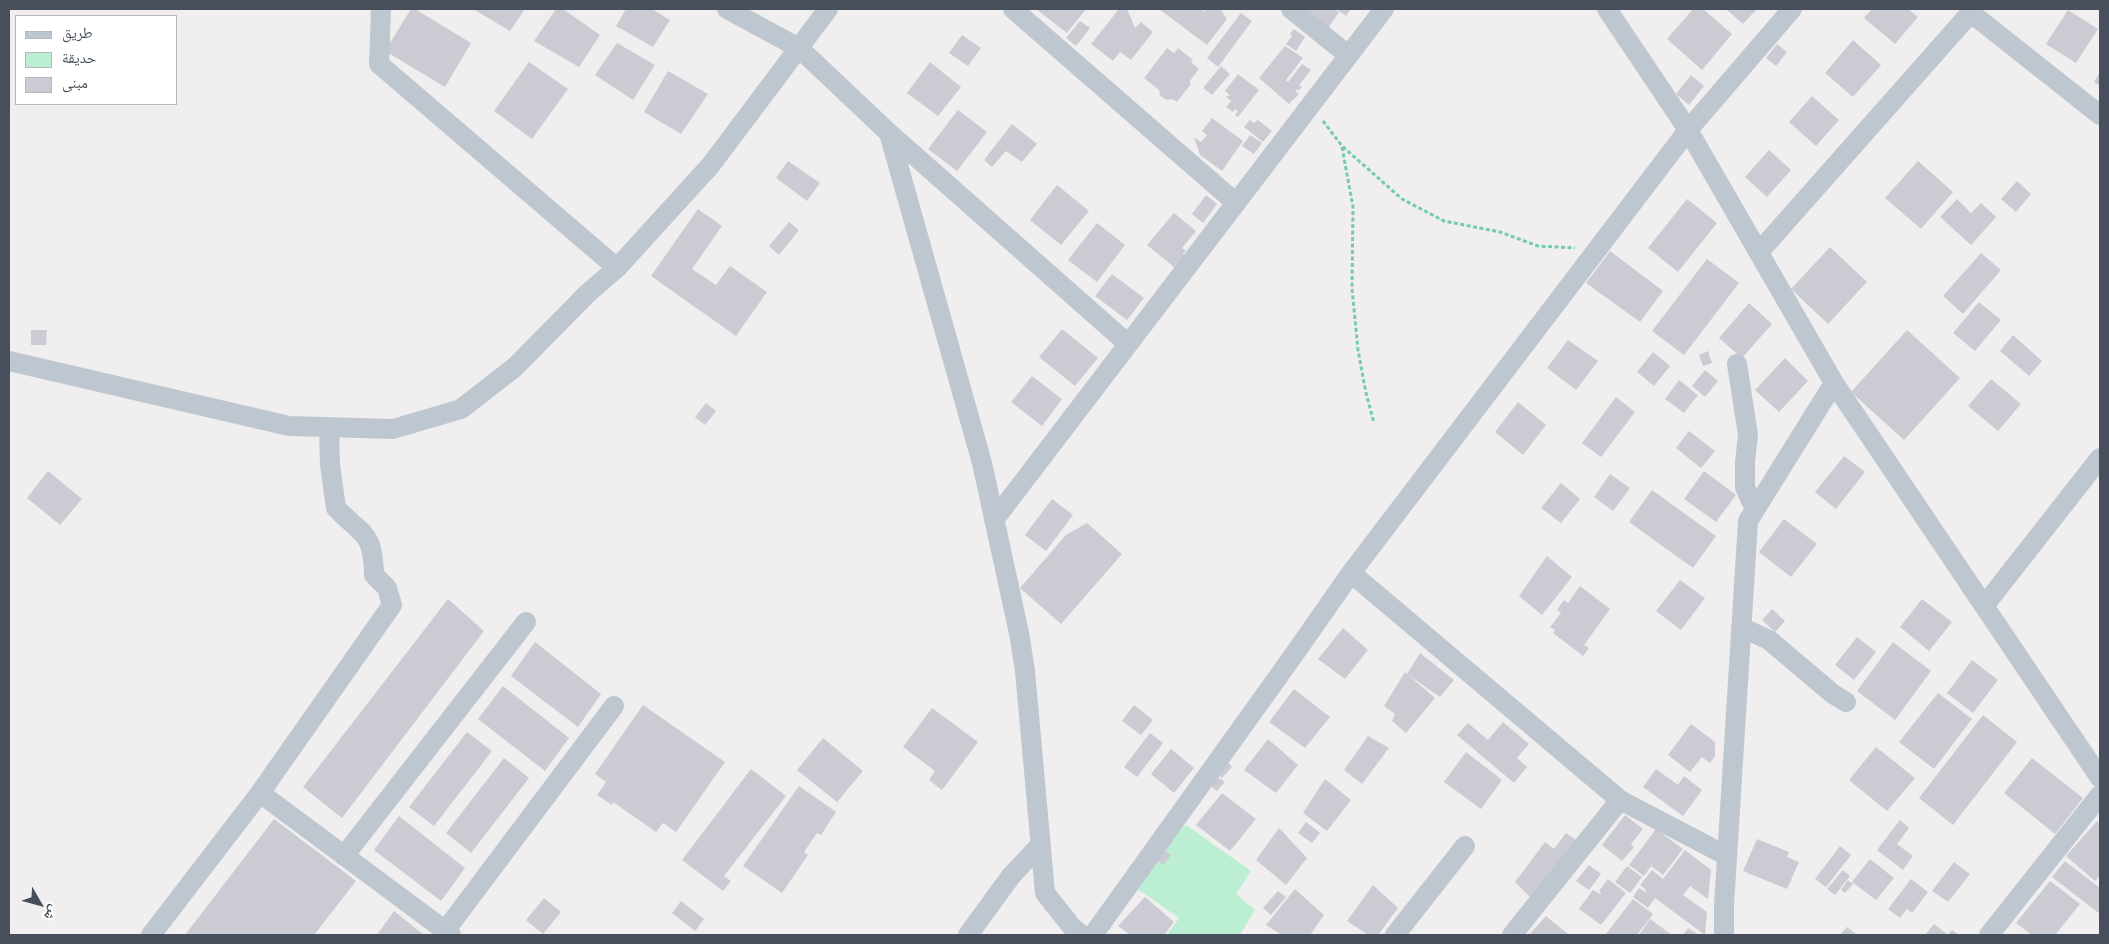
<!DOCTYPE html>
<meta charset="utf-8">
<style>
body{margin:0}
#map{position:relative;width:2109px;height:944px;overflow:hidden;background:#f0eeee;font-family:"Titillium Web","Noto Naskh Arabic",sans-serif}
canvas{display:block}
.frame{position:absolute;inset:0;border:10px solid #464f5b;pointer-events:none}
.legend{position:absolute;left:15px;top:15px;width:162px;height:90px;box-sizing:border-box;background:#fff;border:1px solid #b5b9bd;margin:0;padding:6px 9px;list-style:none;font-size:15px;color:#464f5b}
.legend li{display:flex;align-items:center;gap:10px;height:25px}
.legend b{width:25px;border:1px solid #b5b9bd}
.north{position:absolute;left:15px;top:879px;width:50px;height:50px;-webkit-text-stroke:4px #fff;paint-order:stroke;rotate:128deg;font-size:14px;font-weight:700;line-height:20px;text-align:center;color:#464f5b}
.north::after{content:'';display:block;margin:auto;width:18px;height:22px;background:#464f5b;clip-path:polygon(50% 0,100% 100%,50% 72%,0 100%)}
</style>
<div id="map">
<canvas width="2109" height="944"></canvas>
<div class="frame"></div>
<ul class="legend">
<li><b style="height:6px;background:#bec7d0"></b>طريق</li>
<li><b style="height:14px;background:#bceed4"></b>حديقة</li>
<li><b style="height:14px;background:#cbccd3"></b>مبنى</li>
</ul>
<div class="north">ش</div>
</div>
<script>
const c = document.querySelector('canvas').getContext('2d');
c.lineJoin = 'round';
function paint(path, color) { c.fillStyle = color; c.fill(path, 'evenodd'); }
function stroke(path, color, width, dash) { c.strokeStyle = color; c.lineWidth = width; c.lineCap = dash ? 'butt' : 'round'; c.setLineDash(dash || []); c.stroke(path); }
paint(new Path2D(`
 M 1186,825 L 1251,871 L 1236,894 L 1255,910 L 1240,935 L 1167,935 L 1179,918 L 1135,887 L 1158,853 Z`), '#bceed4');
paint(new Path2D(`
 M 411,9 L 415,9 L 471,43 L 445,87 L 385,51 Z
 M 473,9 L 525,9 L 510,31 Z
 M 556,9 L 563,9 L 600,35 L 579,67 L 534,41 Z
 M 626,9 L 652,9 L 670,20 L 653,47 L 616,26 Z
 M 1036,9 L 1086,9 L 1067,33 Z
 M 1119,9 L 1127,9 L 1135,28 L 1141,22 L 1153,32 L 1131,60 L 1120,52 L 1113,61 L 1091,44 Z
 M 1159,9 L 1204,9 L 1202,14 L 1206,9 L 1220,9 L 1227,19 L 1207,45 Z
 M 1308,9 L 1334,9 L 1339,12 L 1329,27 L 1306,11 Z
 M 1336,9 L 1351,9 L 1346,16 Z
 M 1693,9 L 1703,9 L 1732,34 L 1702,70 L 1667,39 Z
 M 1726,9 L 1757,9 L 1743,24 Z
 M 1872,9 L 1908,9 L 1918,17 L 1895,44 L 1864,18 Z
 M 2068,10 L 2098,29 L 2076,63 L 2046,44 Z
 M 1241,13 L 1252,21 L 1218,67 L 1207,58 Z
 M 1080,21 L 1090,28 L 1076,46 L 1066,38 Z
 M 1294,29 L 1305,37 L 1296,51 L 1286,44 L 1292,36 L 1290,34 Z
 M 962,35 L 981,48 L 968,66 L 949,53 Z
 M 1853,40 L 1881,65 L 1853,97 L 1825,73 Z
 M 617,43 L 655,65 L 633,100 L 595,75 Z
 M 1777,44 L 1787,52 L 1776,66 L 1766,58 Z
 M 1285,46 L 1303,58 L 1286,80 L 1288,82 L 1302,64 L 1311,70 L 1299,85 L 1302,87 L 1299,90 L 1297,89 L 1296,92 L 1299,94 L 1289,104 L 1259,78 Z
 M 1167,48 L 1174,53 L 1178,48 L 1193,60 L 1191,62 L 1199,69 L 1189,82 L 1191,84 L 1177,102 L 1172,99 L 1167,100 L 1160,96 L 1159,90 L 1144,78 Z
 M 529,62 L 568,89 L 532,139 L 494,111 Z
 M 930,62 L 961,87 L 938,116 L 907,93 Z
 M 1221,66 L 1230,74 L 1212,95 L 1203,88 Z
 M 668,71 L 708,94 L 681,134 L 644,112 Z
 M 2100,72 L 2100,86 L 2094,82 Z
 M 1238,74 L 1259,90 L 1238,117 L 1235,115 L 1238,111 L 1235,109 L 1233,112 L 1226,107 L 1231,101 L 1226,97 L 1230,95 L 1225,91 Z
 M 1691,75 L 1704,86 L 1689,105 L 1676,94 Z
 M 1812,96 L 1839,120 L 1816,146 L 1789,122 Z
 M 958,110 L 987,132 L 957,171 L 928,149 Z
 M 1212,118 L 1243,141 L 1222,171 L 1200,155 L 1194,137 L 1201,142 L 1207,135 L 1202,131 Z
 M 1250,120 L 1254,123 L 1258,120 L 1272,131 L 1263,142 L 1244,127 Z
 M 1012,124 L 1037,144 L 1022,162 L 1006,151 L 992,167 L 984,160 Z
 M 1250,135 L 1262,143 L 1254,154 L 1242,146 Z
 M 1769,150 L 1791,170 L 1767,197 L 1745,177 Z
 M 788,161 L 820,183 L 807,201 L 776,178 Z
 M 1918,161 L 1953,192 L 1921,229 L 1885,198 Z
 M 2017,181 L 2031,194 L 2016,212 L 2001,199 Z
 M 1057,185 L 1089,211 L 1061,245 L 1030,220 Z
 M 1206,195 L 1217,204 L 1203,223 L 1192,214 Z
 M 1687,199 L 1717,223 L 1678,272 L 1648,248 Z
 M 1957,199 L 1971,213 L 1981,203 L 1996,217 L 1971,245 L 1940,217 Z
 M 698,209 L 722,226 L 692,269 L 716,285 L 730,266 L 767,292 L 736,336 L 651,276 Z
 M 1174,213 L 1196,231 L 1182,248 L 1186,251 L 1183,254 L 1185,256 L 1175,268 L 1147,245 Z
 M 789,222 L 799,230 L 779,255 L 769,246 Z
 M 1097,223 L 1125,245 L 1097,282 L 1068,260 Z
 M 1830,247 L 1867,282 L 1828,324 L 1791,289 Z
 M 1610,251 L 1663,291 L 1640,322 L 1586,283 Z
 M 1981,253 L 2001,270 L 1963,314 L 1943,296 Z
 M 1707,259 L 1739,283 L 1684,355 L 1652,331 Z
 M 1112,274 L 1144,298 L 1127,320 L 1095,296 Z
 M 1979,302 L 2001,320 L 1975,351 L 1953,333 Z
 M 1749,303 L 1772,324 L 1742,358 L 1719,338 Z
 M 1062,329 L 1098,358 L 1075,386 L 1039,357 Z
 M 31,330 L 47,330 L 46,345 L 31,345 Z
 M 1907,330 L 1960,378 L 1904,440 L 1851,392 Z
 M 2013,335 L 2042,361 L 2029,376 L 2000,351 Z
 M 1568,340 L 1598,361 L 1576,390 L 1547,368 Z
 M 1708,351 L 1712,363 L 1703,366 L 1699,355 Z
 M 1653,352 L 1670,366 L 1654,386 L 1637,372 Z
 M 1785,358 L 1808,381 L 1779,412 L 1755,390 Z
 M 1705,370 L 1718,381 L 1705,397 L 1692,386 Z
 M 1032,376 L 1062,399 L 1042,426 L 1011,402 Z
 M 1991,379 L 2021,404 L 1998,431 L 1968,406 Z
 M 1679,380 L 1698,395 L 1684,413 L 1665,399 Z
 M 1616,397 L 1635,412 L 1601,457 L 1582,443 Z
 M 1518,402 L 1546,425 L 1523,455 L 1495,432 Z
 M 706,403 L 716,411 L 705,425 L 695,417 Z
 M 1689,431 L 1715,451 L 1701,468 L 1676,448 Z
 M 1844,456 L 1865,472 L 1836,509 L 1815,492 Z
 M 48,471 L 82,499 L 60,525 L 27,498 Z
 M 1704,471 L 1736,495 L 1716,522 L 1684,499 Z
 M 1610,474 L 1630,488 L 1613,511 L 1594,497 Z
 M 1561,483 L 1580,499 L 1561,523 L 1541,508 Z
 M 1652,490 L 1716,536 L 1693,568 L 1629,522 Z
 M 1052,499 L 1073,515 L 1046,551 L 1025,535 Z
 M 1784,519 L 1817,544 L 1791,577 L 1759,552 Z
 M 1087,523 L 1122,554 L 1061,624 L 1020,588 L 1066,535 Z
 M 1547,556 L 1572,577 L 1542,615 L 1519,596 Z
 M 1680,580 L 1705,598 L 1681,630 L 1656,611 Z
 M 1580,586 L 1610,609 L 1584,645 L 1589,648 L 1583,656 L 1553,633 L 1555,630 L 1550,627 L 1561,613 L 1557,610 L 1564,600 L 1568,603 Z
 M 448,599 L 484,631 L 342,818 L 303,787 Z
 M 1922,599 L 1952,622 L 1929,651 L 1900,627 Z
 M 1772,609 L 1785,621 L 1775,632 L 1762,620 Z
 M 1343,628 L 1368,650 L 1345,679 L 1318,659 Z
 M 1857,637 L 1876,652 L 1854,680 L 1835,665 Z
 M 535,642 L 601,694 L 578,727 L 511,676 Z
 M 1893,642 L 1931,671 L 1895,720 L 1857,691 Z
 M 1420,653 L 1454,680 L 1440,697 L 1407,674 Z
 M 1972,660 L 1998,680 L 1973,713 L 1947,693 Z
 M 1405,672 L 1435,698 L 1406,733 L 1392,721 L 1395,714 L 1384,706 Z
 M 503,686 L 569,738 L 545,771 L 478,719 Z
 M 1294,689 L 1330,717 L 1305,748 L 1269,722 Z
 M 1938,693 L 1972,719 L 1934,769 L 1899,742 Z
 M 643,705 L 725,762 L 676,832 L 663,823 L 656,832 L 613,802 L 612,805 L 597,795 L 606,782 L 595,774 Z
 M 1134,705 L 1153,720 L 1141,735 L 1122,721 Z
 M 932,708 L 978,742 L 942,790 L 929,780 L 935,771 L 903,747 Z
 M 1983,715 L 2017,742 L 1953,825 L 1919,798 Z
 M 1503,722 L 1529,744 L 1517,758 L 1527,767 L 1514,783 L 1457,735 L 1468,723 L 1488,740 Z
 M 1691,724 L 1715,742 L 1715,756 L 1710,763 L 1702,757 L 1690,772 L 1668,755 Z
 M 467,732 L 492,751 L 434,826 L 409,807 Z
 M 1150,733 L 1163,743 L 1137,777 L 1124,767 Z
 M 1368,736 L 1389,748 L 1362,784 L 1344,770 Z
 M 823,738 L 863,771 L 837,802 L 797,770 Z
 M 1268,739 L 1298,765 L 1276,793 L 1244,770 Z
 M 1876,747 L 1915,778 L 1887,811 L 1849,780 Z
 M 1171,749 L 1194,768 L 1174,793 L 1151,774 Z
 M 1466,752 L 1502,780 L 1481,809 L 1444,782 Z
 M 504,758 L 529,778 L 471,853 L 446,833 Z
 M 2032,758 L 2083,798 L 2055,834 L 2004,793 Z
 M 1229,763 L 1232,767 L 1222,778 L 1218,775 Z
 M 751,769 L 786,796 L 724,876 L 731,881 L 723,891 L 682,860 Z
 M 1656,769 L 1678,785 L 1684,776 L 1702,790 L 1683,816 L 1643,787 Z
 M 1218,777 L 1225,782 L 1217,791 L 1210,786 Z
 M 1325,779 L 1351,800 L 1327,831 L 1303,813 Z
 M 799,786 L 836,812 L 821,835 L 817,833 L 804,852 L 808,855 L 782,893 L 743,866 Z
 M 1222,793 L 1256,819 L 1230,851 L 1196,825 Z
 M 1625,815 L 1643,829 L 1631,844 L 1634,847 L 1622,861 L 1602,845 Z
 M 399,816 L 465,868 L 441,901 L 374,850 Z
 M 274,819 L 356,881 L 314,935 L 185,935 Z
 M 1900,820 L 1909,828 L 1897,844 L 1913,856 L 1903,870 L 1877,850 Z
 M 2097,821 L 2100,824 L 2100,875 L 2095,881 L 2066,856 Z
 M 1306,822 L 1320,833 L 1312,843 L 1298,833 Z
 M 1279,828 L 1307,858 L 1286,885 L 1256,860 Z
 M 1656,829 L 1683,849 L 1663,875 L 1651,866 L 1644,876 L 1629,865 Z
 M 1566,833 L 1581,843 L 1533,900 L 1515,882 L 1545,842 L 1554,849 Z
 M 1757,839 L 1789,852 L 1787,857 L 1799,862 L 1787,889 L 1743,871 Z
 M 1840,846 L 1851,855 L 1826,887 L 1815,879 Z
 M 1164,850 L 1171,855 L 1163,865 L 1157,860 Z
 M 1685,850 L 1711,870 L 1708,899 L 1690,886 L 1683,895 L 1707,912 L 1705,935 L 1655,898 L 1648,908 L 1633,897 L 1639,888 L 1645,892 L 1646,890 L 1640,885 L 1652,870 L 1663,879 Z
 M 1870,859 L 1894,878 L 1876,900 L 1852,882 Z
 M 2065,861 L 2100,888 L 2100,914 L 2052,877 Z
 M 1954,862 L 1970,874 L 1948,902 L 1932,891 Z
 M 1589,865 L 1601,874 L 1589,890 L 1576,881 Z
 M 1627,866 L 1642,877 L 1630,893 L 1615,882 Z
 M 1843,870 L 1850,876 L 1835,895 L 1827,889 Z
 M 1608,879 L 1626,893 L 1601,925 L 1579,909 L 1593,890 L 1600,894 L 1601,892 L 1599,891 Z
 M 1911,879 L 1928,892 L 1912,913 L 1907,909 L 1900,918 L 1888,909 Z
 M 1848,880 L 1853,884 L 1845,893 L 1841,890 Z
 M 2050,881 L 2080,904 L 2055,935 L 2032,935 L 2016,923 Z
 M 1373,885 L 1398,908 L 1378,935 L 1368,935 L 1347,921 Z
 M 1295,889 L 1324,915 L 1310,935 L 1282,935 L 1266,925 Z
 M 1278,891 L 1286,897 L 1271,915 L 1263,908 Z
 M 1145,897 L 1174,922 L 1164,935 L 1130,935 L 1118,926 Z
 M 544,898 L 561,912 L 543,934 L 526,920 Z
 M 1633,899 L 1653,914 L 1637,935 L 1608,935 L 1606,934 Z
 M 681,901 L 704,919 L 695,931 L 672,913 Z
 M 394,911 L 424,935 L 377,935 Z
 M 1546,916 L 1569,935 L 1529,935 Z
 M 1650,919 L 1672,935 L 1639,935 Z
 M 1934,924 L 1948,935 L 1952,930 L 1959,935 L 1925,935 Z
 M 1847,927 L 1857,935 L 1840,935 Z
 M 1688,928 L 1699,935 L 1683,935 Z`), '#cbccd3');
stroke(new Path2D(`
 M 1323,121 L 1342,146 L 1402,199 L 1444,221 L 1500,232 L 1538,246 L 1575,248
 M 1342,147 L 1353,207 L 1352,288 L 1358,350 L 1366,393 L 1374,423`), '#75cca9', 3, [4, 2.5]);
stroke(new Path2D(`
 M 381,9 L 379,64 L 617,268
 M 727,9 L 799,48 L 889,133 L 982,463 L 1019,633 L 1025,671 L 1045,893 L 1072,927 L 1082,935
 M 1013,9 L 1236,203
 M 1291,9 L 1348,55
 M 1607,9 L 1688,130 L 1834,383 L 1748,521 L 1724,905 L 1724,935
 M 1971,13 L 2100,115
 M 889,133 L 1128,344
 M 1759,252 L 1974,9
 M 9,361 L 289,426 L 393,429 L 461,409 L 515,367 L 588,293 L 617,268 L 710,166 L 828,9
 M 1737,364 L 1748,435 L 1745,462 L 1745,487 L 1751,501 L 1757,506
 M 1834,383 L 2100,778
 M 994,520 L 1384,9
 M 1351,573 L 1620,800 L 1727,856
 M 1984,606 L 2100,458
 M 1741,627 L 1769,640 L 1833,694 L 1846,702
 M 260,793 L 451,935
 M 344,856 L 526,622
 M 445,931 L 614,706
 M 151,935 L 260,793 L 392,605 L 387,588 L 374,575 C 373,531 363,536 336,508 L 330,465 L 329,427
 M 968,935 L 1011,876 L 1040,845
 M 1093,935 L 1293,656 L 1351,573 L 1688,130 L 1792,9
 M 1395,935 L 1465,846
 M 1512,935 L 1620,800
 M 1989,935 L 2100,795`), '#bec7d0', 20);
</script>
